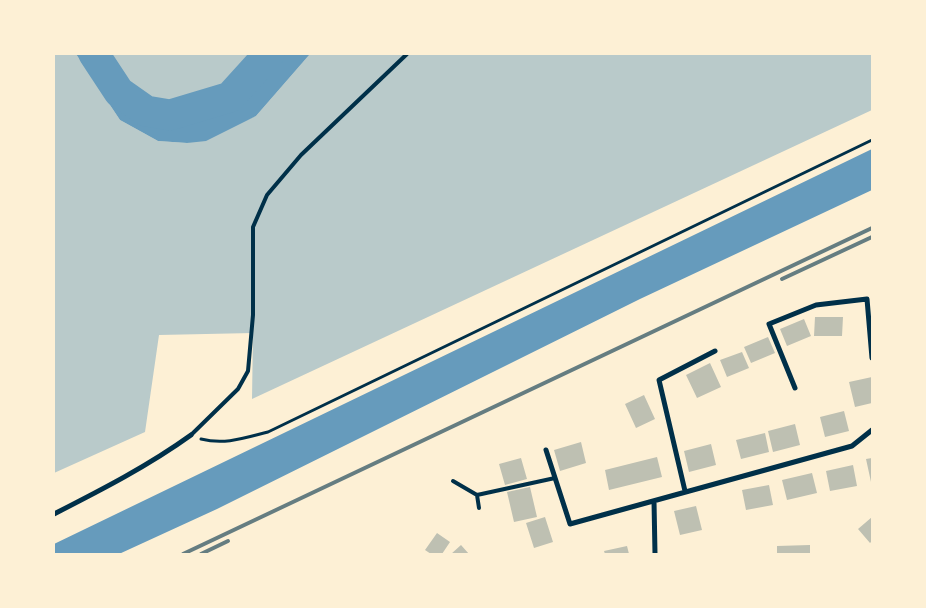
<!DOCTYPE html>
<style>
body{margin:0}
#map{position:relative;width:926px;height:608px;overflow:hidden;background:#fdf0d5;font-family:Barlow,sans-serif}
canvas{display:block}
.frame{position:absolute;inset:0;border:55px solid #fdf0d5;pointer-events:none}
</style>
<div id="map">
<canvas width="926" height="608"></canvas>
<div class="frame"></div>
</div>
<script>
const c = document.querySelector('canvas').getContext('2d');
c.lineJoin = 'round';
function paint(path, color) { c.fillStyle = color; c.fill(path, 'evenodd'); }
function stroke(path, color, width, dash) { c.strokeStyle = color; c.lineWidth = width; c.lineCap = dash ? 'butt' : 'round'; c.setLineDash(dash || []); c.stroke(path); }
paint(new Path2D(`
 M 54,54 L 76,54 L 120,120 L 158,141 L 187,143 L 256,116 L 310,54 L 872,54 L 872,110 L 252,399 L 253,333 L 159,335 L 145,432 L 54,473 Z
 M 93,54 L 268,54 L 218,106 C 198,108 174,113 154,108 C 136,104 105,69 93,54 Z`), '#b9caca');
paint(new Path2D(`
 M 76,54 L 93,54 C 105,69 136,104 154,108 C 174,113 198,108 218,106 L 268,54 L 310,54 L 256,116 L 206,141 L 187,143 L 158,141 L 120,120 Z
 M 872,149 L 872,190 L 640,299 L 217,509 L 119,554 L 54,554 L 54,544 Z`), '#669bbc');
stroke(new Path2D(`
 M 94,54 L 119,92 L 146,111 L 170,115 L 230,97 L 269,54`), '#669bbc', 31);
paint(new Path2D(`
 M 815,317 L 843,317 L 842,336 L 814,336 Z
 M 804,319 L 811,336 L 787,346 L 780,329 Z
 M 768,337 L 775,353 L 751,363 L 744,347 Z
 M 742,352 L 749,368 L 727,377 L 720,360 Z
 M 710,363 L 721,387 L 697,398 L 686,375 Z
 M 872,377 L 872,403 L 855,407 L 849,382 Z
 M 644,395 L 655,419 L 636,428 L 625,404 Z
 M 844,411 L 849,431 L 825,437 L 820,417 Z
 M 795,424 L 800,445 L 773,452 L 768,431 Z
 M 765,433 L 769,452 L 741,459 L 736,440 Z
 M 581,442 L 586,463 L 560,471 L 554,450 Z
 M 711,444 L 716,465 L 689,472 L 684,451 Z
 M 657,457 L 662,477 L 609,490 L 605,470 Z
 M 521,458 L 527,479 L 505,485 L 499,464 Z
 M 872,458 L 872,482 L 871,482 L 866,459 Z
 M 853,465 L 857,486 L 830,491 L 826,471 Z
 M 812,473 L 817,493 L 787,500 L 782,480 Z
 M 769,485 L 773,505 L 746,510 L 742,490 Z
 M 530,487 L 537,517 L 514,522 L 507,492 Z
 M 696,506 L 702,530 L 680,535 L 674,511 Z
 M 545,517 L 553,542 L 534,548 L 526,523 Z
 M 872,517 L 872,541 L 870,543 L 858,529 Z
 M 437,533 L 450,542 L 442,554 L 431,554 L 425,550 Z
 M 461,545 L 469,554 L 451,554 Z
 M 810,545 L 810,554 L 777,554 L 777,546 Z
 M 627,546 L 629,554 L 605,554 L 604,551 Z`), '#bec0b2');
stroke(new Path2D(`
 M 201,439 C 225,445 244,438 268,432 L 872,140`), '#003049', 3);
stroke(new Path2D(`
 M 191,435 L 238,389 L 248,371 L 253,315 L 253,227 L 267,195 L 301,155 L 407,54
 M 453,481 L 477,495 L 555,478
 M 477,495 L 479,508`), '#003049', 4);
stroke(new Path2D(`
 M 795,388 L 769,324 L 816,305 L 867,299 L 872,358
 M 546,450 L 570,524 L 852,446 L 872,430
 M 685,491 L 659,380 L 715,351
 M 654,501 L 655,554
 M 54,514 C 101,490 148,466 191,435`), '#003049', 5);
stroke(new Path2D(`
 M 782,279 L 872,237
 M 183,554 L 872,228
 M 201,554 L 228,541`), '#657d81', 4);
</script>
